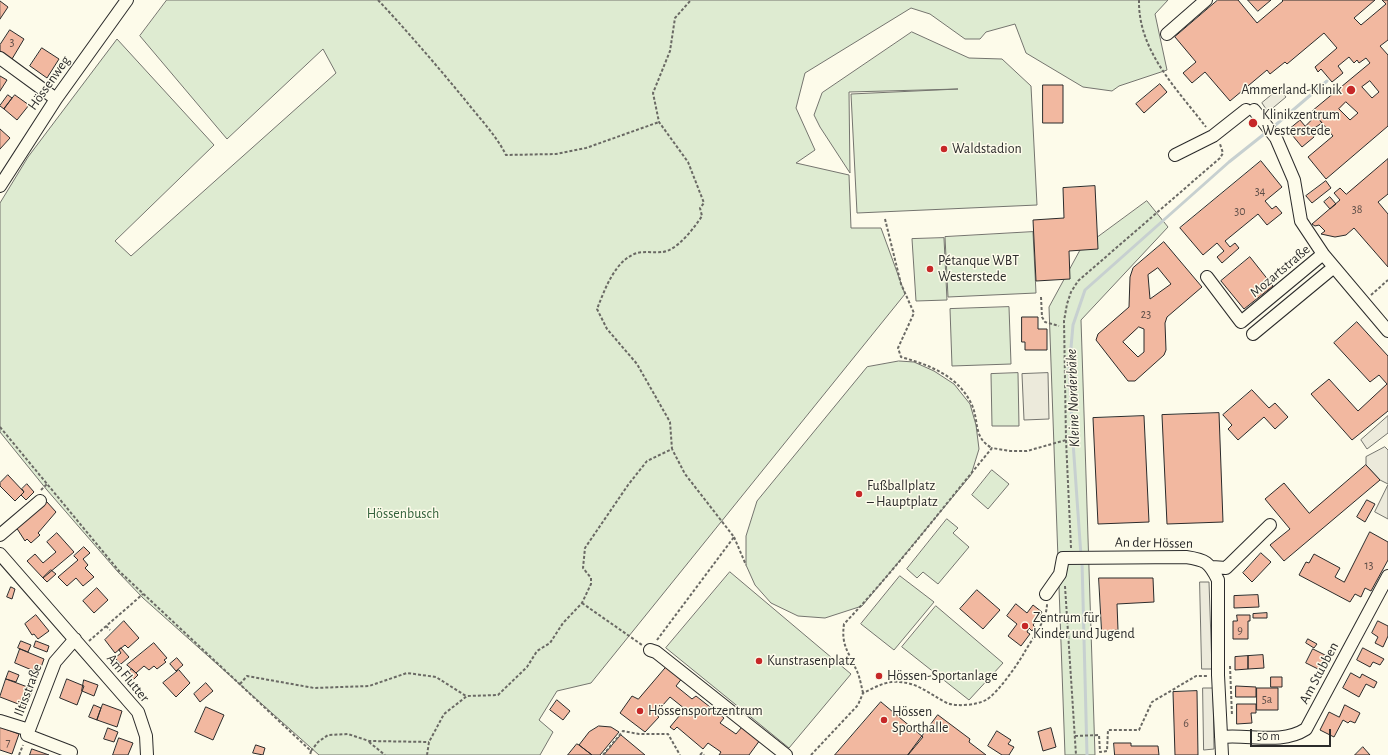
<!DOCTYPE html>
<meta charset="utf-8">
<style>
body{margin:0}
#map{position:relative;width:1388px;height:755px;overflow:hidden;background:#fdfbea;font-family:"Alegreya Sans",sans-serif}
canvas{display:block}
.scale{position:absolute;left:1250px;top:729px;width:81px;height:18px;box-sizing:border-box;border:2px solid #2b2b2b;border-top:0;padding-left:5px;font-size:12px;line-height:14px;white-space:nowrap;color:#2b2b2b;-webkit-text-stroke:3px #fdfbea;paint-order:stroke}
</style>
<div id="map">
<canvas width="1388" height="755"></canvas>
<div class="scale">50 m</div>
</div>
<script>
const c = document.querySelector('canvas').getContext('2d');
c.lineJoin = 'round';
function paint(path, color) { c.fillStyle = color; c.fill(path, 'evenodd'); }
function stroke(path, color, width, dash) { c.strokeStyle = color; c.lineWidth = width; c.lineCap = dash ? 'butt' : 'round'; c.setLineDash(dash || []); c.stroke(path); }
function drawText(font, color, halo, rows, align = 'center') {
  c.font = font + ' "Alegreya Sans",sans-serif'; c.lineWidth = 3; c.setLineDash([]); c.textBaseline = 'middle'; c.strokeStyle = halo; c.fillStyle = color; for (const [text, x, y, turn = 0] of rows) {
    c.save(); c.translate(x, y); c.rotate((+turn || 0) * Math.PI / 180); c.textAlign = isNaN(turn) ? turn : align; if (halo) c.strokeText(text, 0, 0); c.fillText(text, 0, 0); c.restore();
  }
}
const green = new Path2D(`
 M 167,0 L 1168,0 L 1155,14 L 1167,70 L 1119,86 L 1112,91 L 1083,87 L 1026,53 L 1015,24 L 986,32 L 980,39 L 965,39 L 930,14 L 911,8 L 805,73 L 796,108 L 815,150 L 796,163 L 849,175 L 851,228 L 881,228 L 905,294 L 591,683 L 557,691 L 539,720 L 553,732 L 540,755 L 319,755 L 143,598 L 118,572 L 47,490 L 0,432 L 0,203 L 28,157 L 117,39 L 214,145 L 115,241 L 131,256 L 336,73 L 323,49 L 227,139 L 140,36 Z
 M 912,32 L 969,58 L 1002,59 L 1031,86 L 1037,205 L 857,213 L 851,94 L 958,89 L 849,92 L 850,173 L 820,127 L 814,115 L 822,93 Z
 M 1147,201 L 1168,227 L 1081,320 L 1095,755 L 1065,755 L 1049,307 L 1080,250 Z
 M 1033,232 L 1036,293 L 948,297 L 945,237 Z
 M 944,238 L 947,300 L 916,301 L 912,239 Z
 M 1009,307 L 1011,364 L 952,366 L 950,309 Z
 M 899,361 L 914,362 L 934,371 L 954,384 L 970,404 L 976,425 L 979,449 L 971,475 L 862,606 L 825,618 L 798,616 L 771,603 L 755,585 L 746,565 L 746,536 L 757,501 L 867,367 Z
 M 1018,373 L 1019,426 L 992,426 L 991,374 Z
 M 992,470 L 1009,484 L 988,509 L 972,495 Z
 M 947,519 L 958,528 L 953,533 L 969,547 L 938,584 L 923,572 L 917,578 L 907,569 Z
 M 730,572 L 851,674 L 789,748 L 666,648 Z
 M 900,576 L 934,602 L 894,650 L 861,624 Z
 M 936,606 L 1003,663 L 969,700 L 902,647 Z`);
paint(green, '#deebd1');
stroke(green, '#74746e', 1);
const parking = new Path2D(`
 M 1279,89 L 1286,97 L 1268,112 L 1262,103 Z
 M 1048,373 L 1049,419 L 1024,420 L 1022,374 Z
 M 1388,416 L 1388,433 L 1367,449 L 1361,440 Z
 M 1385,447 L 1388,450 L 1388,484 L 1380,480 L 1366,465 L 1366,457 Z
 M 1388,485 L 1388,519 L 1375,512 Z
 M 1200,582 L 1209,582 L 1212,669 L 1202,669 Z
 M 1203,688 L 1213,688 L 1214,749 L 1204,750 Z`);
paint(parking, '#eceadb');
stroke(parking, '#74746e', 1);
stroke(new Path2D(`
 M 1272,128 L 1327,81
 M 1081,556 L 1073,442 L 1069,370 L 1073,325 L 1085,290 L 1229,162 L 1268,131
 M 1082,561 L 1087,755`), '#c7d0d0', 3);
const building = new Path2D(`
 M 1218,0 L 1238,0 L 1257,23 L 1283,1 L 1282,0 L 1375,0 L 1354,18 L 1361,25 L 1386,4 L 1382,0 L 1388,0 L 1388,40 L 1380,46 L 1388,55 L 1388,126 L 1326,179 L 1308,157 L 1333,136 L 1312,111 L 1370,63 L 1366,58 L 1359,63 L 1357,60 L 1354,63 L 1349,57 L 1338,66 L 1343,73 L 1332,82 L 1321,69 L 1318,72 L 1315,67 L 1337,48 L 1324,33 L 1287,64 L 1285,62 L 1270,74 L 1267,70 L 1230,101 L 1205,72 L 1192,83 L 1183,73 L 1196,62 L 1175,37 ZM 1370,81 L 1379,92 L 1372,98 L 1362,87 ZM 1346,102 L 1358,113 L 1350,120 L 1339,109 Z
 M 1248,0 L 1271,0 L 1258,11 Z
 M 0,1 L 8,7 L 0,19 Z
 M 10,30 L 24,39 L 12,59 L 0,51 L 0,45 Z
 M 42,48 L 59,59 L 47,78 L 30,66 Z
 M 0,76 L 7,80 L 0,91 Z
 M 1160,84 L 1167,92 L 1144,113 L 1136,104 Z
 M 1043,85 L 1063,85 L 1063,123 L 1043,123 Z
 M 8,95 L 12,98 L 4,109 L 0,106 Z
 M 15,95 L 29,105 L 17,120 L 4,109 Z
 M 1316,116 L 1322,123 L 1310,131 L 1314,137 L 1302,147 L 1288,130 L 1300,120 L 1305,126 Z
 M 0,129 L 10,138 L 0,149 Z
 M 1388,159 L 1388,194 L 1378,202 L 1388,214 L 1388,267 L 1354,228 L 1346,235 L 1335,237 L 1321,234 L 1325,231 L 1319,225 L 1315,226 L 1312,224 L 1340,200 L 1334,193 L 1340,188 L 1346,194 Z
 M 1261,161 L 1282,187 L 1265,201 L 1272,209 L 1276,206 L 1282,213 L 1267,225 L 1258,214 L 1225,241 L 1230,247 L 1235,243 L 1239,248 L 1222,263 L 1217,257 L 1224,251 L 1217,243 L 1203,255 L 1180,228 Z
 M 1326,181 L 1331,188 L 1312,203 L 1306,196 Z
 M 1095,186 L 1098,249 L 1069,251 L 1070,279 L 1036,281 L 1033,220 L 1064,218 L 1063,188 Z
 M 1330,197 L 1336,204 L 1330,209 L 1324,202 Z
 M 1164,242 L 1202,287 L 1167,317 L 1165,323 L 1166,350 L 1164,355 L 1135,381 L 1128,381 L 1096,340 L 1098,334 L 1129,307 L 1130,277 L 1133,268 ZM 1158,268 L 1171,284 L 1150,299 L 1148,275 ZM 1139,327 L 1144,329 L 1144,352 L 1138,357 L 1123,342 Z
 M 1250,257 L 1273,286 L 1244,309 L 1221,281 Z
 M 1022,317 L 1038,317 L 1038,329 L 1047,329 L 1047,350 L 1025,350 L 1025,342 L 1022,342 Z
 M 1357,322 L 1388,356 L 1388,411 L 1352,440 L 1311,394 L 1329,379 L 1358,411 L 1387,384 L 1379,375 L 1370,382 L 1334,343 Z
 M 1252,390 L 1269,408 L 1275,403 L 1288,417 L 1275,429 L 1264,417 L 1238,440 L 1228,429 L 1232,425 L 1223,415 Z
 M 1219,413 L 1223,522 L 1167,524 L 1162,415 Z
 M 1144,416 L 1149,522 L 1098,524 L 1093,418 Z
 M 1366,465 L 1380,480 L 1284,561 L 1270,545 L 1290,529 L 1265,499 L 1284,483 L 1309,513 Z
 M 8,475 L 24,492 L 15,501 L 0,486 L 0,483 Z
 M 27,484 L 34,492 L 26,500 L 21,495 L 24,492 L 22,489 Z
 M 1367,500 L 1375,504 L 1365,522 L 1357,517 Z
 M 47,502 L 56,512 L 38,533 L 40,535 L 31,543 L 27,539 L 25,541 L 16,527 Z
 M 1370,532 L 1388,542 L 1388,560 L 1371,591 L 1365,588 L 1361,597 L 1355,594 L 1350,602 L 1299,575 L 1306,562 L 1309,563 L 1314,554 L 1340,568 L 1335,577 L 1344,582 Z
 M 57,533 L 74,552 L 43,578 L 27,561 L 35,554 L 43,563 L 56,552 L 47,542 Z
 M 84,547 L 90,553 L 83,559 L 88,565 L 85,568 L 94,577 L 83,586 L 76,578 L 67,586 L 58,577 L 78,560 L 74,556 Z
 M 1261,553 L 1271,562 L 1252,582 L 1243,573 Z
 M 51,570 L 56,574 L 47,582 L 43,578 Z
 M 1099,578 L 1153,578 L 1154,602 L 1117,604 L 1118,630 L 1102,632 Z
 M 11,587 L 15,589 L 12,599 L 7,597 Z
 M 97,588 L 108,600 L 94,613 L 83,601 Z
 M 977,590 L 1000,610 L 983,629 L 960,609 Z
 M 1258,595 L 1259,607 L 1234,608 L 1234,596 Z
 M 1016,604 L 1027,613 L 1033,605 L 1042,612 L 1033,625 L 1035,627 L 1032,631 L 1029,628 L 1027,632 L 1030,634 L 1021,646 L 1008,636 L 1017,624 L 1007,616 Z
 M 1267,613 L 1267,618 L 1253,618 L 1253,614 Z
 M 36,615 L 49,631 L 38,639 L 34,634 L 32,635 L 25,624 Z
 M 1237,615 L 1250,615 L 1250,621 L 1248,621 L 1248,639 L 1233,639 L 1233,621 L 1237,621 Z
 M 124,621 L 139,638 L 128,648 L 125,645 L 115,653 L 105,640 Z
 M 1378,621 L 1388,626 L 1388,636 L 1383,647 L 1375,643 L 1378,637 L 1372,633 Z
 M 1308,639 L 1317,644 L 1314,648 L 1306,643 Z
 M 21,641 L 31,645 L 28,652 L 18,648 Z
 M 36,641 L 49,646 L 47,652 L 34,647 Z
 M 154,643 L 167,658 L 164,660 L 166,662 L 157,669 L 154,666 L 149,670 L 144,666 L 136,673 L 127,665 Z
 M 121,648 L 129,657 L 121,664 L 115,658 L 121,653 L 119,650 Z
 M 1363,648 L 1384,659 L 1380,665 L 1373,662 L 1370,667 L 1357,660 Z
 M 20,649 L 44,659 L 39,673 L 15,663 Z
 M 1313,649 L 1327,656 L 1320,670 L 1306,663 Z
 M 1263,655 L 1264,668 L 1248,669 L 1248,656 Z
 M 1248,656 L 1248,669 L 1235,670 L 1235,657 Z
 M 177,658 L 183,665 L 176,671 L 170,664 Z
 M 668,665 L 683,677 L 676,686 L 692,699 L 696,696 L 724,718 L 720,723 L 736,734 L 742,727 L 760,740 L 749,755 L 719,755 L 721,752 L 708,743 L 703,749 L 677,727 L 674,730 L 670,727 L 685,709 L 670,697 L 655,714 L 659,717 L 645,732 L 620,713 L 632,696 L 638,699 Z
 M 132,669 L 138,675 L 132,681 L 126,674 Z
 M 179,670 L 190,683 L 176,697 L 163,683 Z
 M 9,671 L 19,675 L 16,682 L 6,679 Z
 M 1351,673 L 1360,678 L 1362,674 L 1377,682 L 1374,688 L 1366,684 L 1359,697 L 1343,688 Z
 M 1271,677 L 1282,677 L 1282,687 L 1271,687 Z
 M 6,679 L 33,689 L 26,707 L 0,697 Z
 M 67,679 L 84,686 L 77,705 L 60,698 Z
 M 84,680 L 98,685 L 94,696 L 82,691 Z
 M 206,683 L 213,691 L 200,702 L 194,694 Z
 M 1236,686 L 1256,687 L 1256,697 L 1236,697 Z
 M 1257,688 L 1278,688 L 1278,710 L 1257,710 Z
 M 1197,691 L 1198,755 L 1175,755 L 1173,692 Z
 M 557,700 L 570,711 L 563,720 L 550,710 Z
 M 881,702 L 923,737 L 908,755 L 835,755 Z
 M 103,704 L 122,711 L 117,727 L 97,720 Z
 M 1237,704 L 1256,704 L 1256,713 L 1251,713 L 1252,723 L 1237,724 Z
 M 94,705 L 101,708 L 97,720 L 89,717 Z
 M 1345,705 L 1360,713 L 1355,723 L 1350,721 L 1348,723 L 1343,720 L 1334,737 L 1320,730 L 1329,712 L 1339,717 Z
 M 206,707 L 224,715 L 213,740 L 195,732 Z
 M 938,715 L 970,739 L 969,742 L 986,755 L 908,755 Z
 M 599,726 L 611,727 L 619,732 L 600,755 L 592,755 L 579,745 L 589,732 Z
 M 0,727 L 19,734 L 12,754 L 0,750 Z
 M 108,728 L 118,732 L 114,742 L 104,739 Z
 M 1051,728 L 1056,747 L 1043,751 L 1038,732 Z
 M 997,731 L 1011,740 L 1008,744 L 1014,747 L 1009,755 L 1002,755 L 988,746 Z
 M 621,735 L 645,755 L 604,755 Z
 M 119,738 L 133,743 L 128,755 L 113,755 Z
 M 1114,743 L 1131,743 L 1131,746 L 1158,746 L 1159,755 L 1115,755 Z
 M 577,744 L 579,745 L 592,755 L 568,755 Z
 M 256,745 L 265,748 L 263,755 L 253,753 Z
 M 1363,747 L 1370,755 L 1355,755 Z
 M 32,749 L 49,755 L 30,755 Z`);
paint(building, '#f2b8a0');
stroke(building, '#2b2b2b', 1);
const minor = new Path2D(`
 M 1167,34 L 1206,0
 M 0,58 L 56,99
 M 1254,110 L 1276,138 L 1294,180 L 1301,221 L 1323,254
 M 1175,155 L 1213,136 L 1246,110
 M 0,186 L 56,99 L 127,0
 M 1207,277 L 1241,322 L 1323,254 L 1388,331
 M 1253,334 L 1334,267
 M 0,535 L 40,501
 M 0,554 L 138,712 L 146,736 L 147,755
 M 1212,567 L 1226,568 L 1270,525
 M 1046,594 L 1060,574 L 1063,558 L 1186,557 C 1206,560 1209,562 1218,580 L 1218,675 L 1222,755
 M 650,650 L 656,652 L 786,755
 M 0,721 L 29,730
 M 1221,737 C 1250,734 1281,745 1306,729 L 1388,576
 M 71,752 L 27,735 L 55,662 L 75,639`);
stroke(minor, '#2b2b2b', 14);
stroke(new Path2D(`
 M 378,0 C 409,33 438,67 466,101 C 480,119 496,135 506,155 L 556,154 L 586,148 L 659,122
 M 1139,0 C 1138,51 1177,89 1206,127
 M 885,219 L 901,284 L 914,313 L 898,348 L 901,357 C 929,365 957,375 971,403 C 980,421 972,437 992,448
 M 1371,295 L 1388,280
 M 1041,297 L 1042,317 L 1045,322 L 1059,326
 M 0,427 L 119,571 L 311,751 L 310,755
 M 41,490 L 47,484
 M 734,537 L 746,565
 M 1071,548 L 1066,440 L 1064,321 L 1067,304 L 1071,292 L 1078,281 L 1220,158 L 1223,153 L 1220,144
 M 1065,586 L 1076,755
 M 582,603 L 642,645
 M 106,626 L 110,630
 M 657,640 L 734,537 L 685,474 L 672,449
 M 89,641 L 143,594
 M 1230,666 L 1232,716
 M 240,684 L 247,676 L 314,688 L 369,686 L 407,673 L 436,677 L 466,696
 M 863,693 C 861,685 860,677 856,669 C 848,651 841,645 844,624 C 897,568 943,507 992,448 L 1010,451 L 1027,451 L 1066,440
 M 1075,736 L 1099,735 L 1100,752 L 1107,751 L 1108,730 L 1139,730 L 1152,702 L 1196,676 L 1208,676
 M 369,742 L 385,755
 M 311,751 L 318,742 L 328,735 L 348,734 L 369,741 L 429,742
 M 19,755 L 23,745
 M 427,755 L 429,742 L 444,714 L 467,696 L 498,695 L 527,667 L 537,651 L 550,643 L 563,623 L 582,603 L 591,584 L 591,578 L 583,568 L 585,548 L 628,485 L 647,461 L 672,449 L 670,422 L 637,364 L 607,329 L 597,309 C 605,289 615,260 637,253 C 645,251 655,253 662,252 C 677,251 694,228 702,216 L 700,208 L 704,203 L 688,162 L 659,122 L 653,93 L 670,51 L 675,18 L 691,0
 M 603,755 L 623,731 L 639,734 L 668,734 L 680,755
 M 700,755 L 702,753 L 704,755
 M 811,755 L 858,705 L 863,693 C 872,689 882,683 891,682 C 916,680 927,693 947,703 C 957,707 977,705 986,700 C 997,694 1018,664 1024,653 C 1032,639 1047,620 1047,604`), '#6a6964', 2, [3, 2]);
stroke(minor, '#fdfbea', 12);
for (const [x, y, r, color] of [
 [1351,90,5,"#c62828"],
 [1253,123,5,"#c62828"],
 [944,149,4,"#c62828"],
 [930,269,4,"#c62828"],
 [859,494,4,"#c62828"],
 [1025,626,4,"#c62828"],
 [759,661,4,"#c62828"],
 [879,676,4,"#c62828"],
 [640,711,4,"#c62828"],
 [884,720,4,"#c62828"]
]) { const dot = new Path2D(); dot.arc(x, y, r, 0, 2 * Math.PI); c.fillStyle = color; c.fill(dot); stroke(dot, '#fdfbea', 1.5); }
drawText('12px', '#5d4e48', null, [
 ["3",12,42],
 ["34",1260,191],
 ["38",1357,209],
 ["30",1240,211],
 ["23",1146,314],
 ["13",1369,565],
 ["9",1240,630],
 ["5a",1267,699],
 ["6",1186,723],
 ["7",8,742]
]);
drawText('14px', '#2b2b2b', '#fdfbea', [
 ["Hössenweg",49,83,-55],
 ["Mozartstraße",1280,271,-40],
 ["An der Hössen",1154,543,1],
 ["Am Stubben",1319,673,-62],
 ["Am Flutter",128,678,50],
 ["Iltisstraße",28,690,-69]
]);
drawText('14px', '#2b2b2b', '#fdfbea', [
 ["Ammerland-Klinik",1342,90,"right"],
 ["Klinikzentrum",1262,115],
 ["Westerstede",1262,131],
 ["Waldstadion",952,149],
 ["Pétanque WBT",938,261],
 ["Westerstede",938,277],
 ["Fußballplatz",867,486],
 ["– Hauptplatz",867,502],
 ["Zentrum für",1033,618],
 ["Kinder und Jugend",1033,634],
 ["Kunstrasenplatz",767,661],
 ["Hössen-Sportanlage",887,676],
 ["Hössensportzentrum",648,711],
 ["Hössen",892,712],
 ["Sporthalle",892,728]
], 'left');
drawText('14px', '#34623c', '#fdfbea', [
 ["Hössenbusch",403,514]
]);
drawText('italic 15px', '#2b2b2b', '#fdfbea', [
 ["Kleine Norderbäke",1073,398,-92]
]);
</script>
